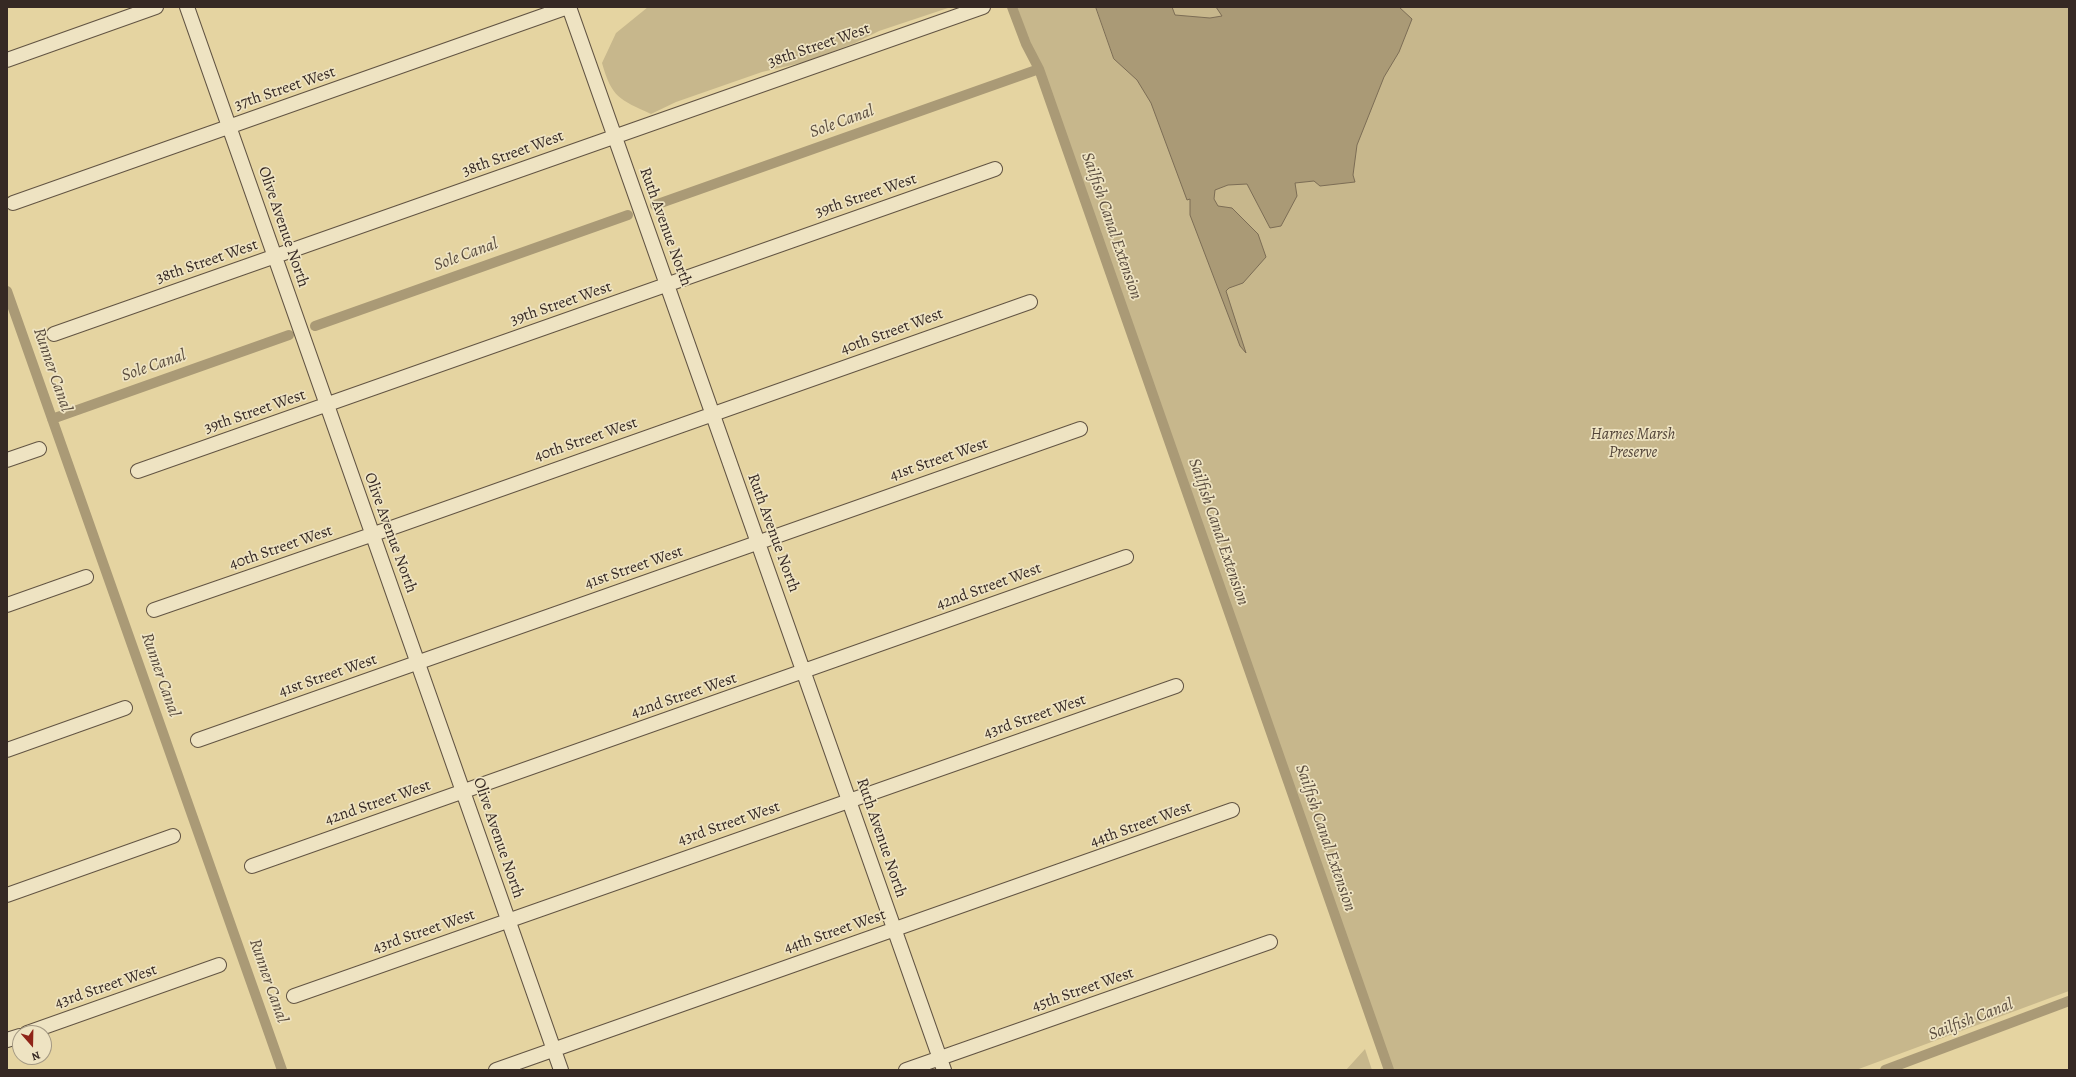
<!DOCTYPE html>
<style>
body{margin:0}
#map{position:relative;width:2076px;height:1077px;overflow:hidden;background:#e5d4a1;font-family:Alegreya,serif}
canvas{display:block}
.frame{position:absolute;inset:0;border:8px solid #362924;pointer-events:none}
.north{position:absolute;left:12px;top:1025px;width:40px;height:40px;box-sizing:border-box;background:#eee3c2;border:1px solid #a49983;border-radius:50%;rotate:160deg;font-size:11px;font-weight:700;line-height:16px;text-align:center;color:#362924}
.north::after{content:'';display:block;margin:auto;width:14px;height:18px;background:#8f2418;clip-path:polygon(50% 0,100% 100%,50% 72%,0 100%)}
</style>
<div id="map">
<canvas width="2076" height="1077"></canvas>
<div class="frame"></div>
<div class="north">N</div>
</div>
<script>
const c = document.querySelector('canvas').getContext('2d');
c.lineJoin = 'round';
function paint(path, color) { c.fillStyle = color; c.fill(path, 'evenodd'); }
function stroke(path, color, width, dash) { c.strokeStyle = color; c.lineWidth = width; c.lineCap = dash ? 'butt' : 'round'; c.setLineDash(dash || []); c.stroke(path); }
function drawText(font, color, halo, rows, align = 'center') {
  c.font = font + ' Alegreya,serif'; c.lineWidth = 3.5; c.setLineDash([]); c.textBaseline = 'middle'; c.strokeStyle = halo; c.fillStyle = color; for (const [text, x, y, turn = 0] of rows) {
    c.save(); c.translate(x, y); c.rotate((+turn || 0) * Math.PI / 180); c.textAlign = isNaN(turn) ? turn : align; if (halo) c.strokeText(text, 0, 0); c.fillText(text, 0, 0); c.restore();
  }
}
paint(new Path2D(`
 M 648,7 L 951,7 L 879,31 L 855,43 L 805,62 L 762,72 L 676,102 L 651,114 C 619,99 612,98 602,63 L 616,33 Z
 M 1017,7 L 2069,7 L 2069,991 L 1856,1070 L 1392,1070 Z
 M 1365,1049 L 1372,1070 L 1346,1070 Z`), '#c7b78c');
const water = new Path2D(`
 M 1096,7 L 1172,7 L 1175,15 L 1210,18 L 1222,16 L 1216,7 L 1399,7 L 1412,19 L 1399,52 L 1384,77 L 1357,145 L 1353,175 L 1355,182 L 1320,186 L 1314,181 L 1295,183 L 1297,196 L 1281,226 L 1270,228 L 1247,184 L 1228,185 L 1215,190 L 1214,199 L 1218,206 L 1232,208 L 1258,234 L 1266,257 L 1243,283 L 1229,288 L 1226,291 L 1246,353 L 1240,346 L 1190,215 L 1190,199 L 1187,200 L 1151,103 L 1137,80 L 1114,59 Z`);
paint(water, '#aa9a76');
stroke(water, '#7c6d55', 1);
stroke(new Path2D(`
 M 1012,7 L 1026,44 L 1039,69 L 1389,1070
 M 655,205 L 1039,69
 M 7,291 L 282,1070
 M 315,326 L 628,215
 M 52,419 L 289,335
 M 1885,1070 L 2069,1001`), '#aa9a76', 10);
const minor = new Path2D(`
 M 187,7 L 561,1070
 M 569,7 L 944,1070
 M 7,60 L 156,7
 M 13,203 L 568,7
 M 54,334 L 983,7
 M 7,460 L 39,449
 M 138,471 L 995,169
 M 7,605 L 86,577
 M 154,610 L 394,527 L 1030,302
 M 198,740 L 1080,429
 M 7,750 L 125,708
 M 252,866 L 1126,557
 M 7,895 L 173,836
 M 294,996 L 1176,686
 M 27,1033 L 219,965
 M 7,1040 L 20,1036
 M 496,1070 L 1232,810
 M 906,1070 L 1270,942`);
stroke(minor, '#625443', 16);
stroke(minor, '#eee3c2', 14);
drawText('16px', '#362924', '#eee3c2', [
 ["38th Street West",819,46,-19],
 ["37th Street West",285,89,-19],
 ["38th Street West",513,154,-20],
 ["39th Street West",866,196,-19],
 ["Olive Avenue North",283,227,71],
 ["Ruth Avenue North",665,227,70],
 ["38th Street West",207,262,-19],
 ["39th Street West",561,304,-19],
 ["40th Street West",892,332,-20],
 ["39th Street West",255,412,-19],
 ["40th Street West",586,440,-19],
 ["41st Street West",939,460,-19],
 ["Olive Avenue North",390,533,70],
 ["Ruth Avenue North",773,533,70],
 ["40th Street West",281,548,-19],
 ["41st Street West",634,568,-19],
 ["42nd Street West",989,587,-20],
 ["41st Street West",328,676,-19],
 ["42nd Street West",684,696,-19],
 ["43rd Street West",1035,717,-19],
 ["42nd Street West",378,803,-19],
 ["43rd Street West",729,824,-19],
 ["44th Street West",1141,825,-20],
 ["Olive Avenue North",498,838,71],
 ["Ruth Avenue North",881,838,71],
 ["43rd Street West",424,932,-19],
 ["44th Street West",835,932,-19],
 ["43rd Street West",106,987,-19],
 ["45th Street West",1083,990,-19]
]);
drawText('italic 16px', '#534539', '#eee3c2', [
 ["Harnes Marsh",1633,435],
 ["Preserve",1633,453]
]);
drawText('italic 17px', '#594b3d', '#eee3c2', [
 ["Sole Canal",842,122,-20],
 ["Sailfish Canal Extension",1111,226,71],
 ["Sole Canal",466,255,-20],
 ["Sole Canal",154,366,-19],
 ["Runner Canal",52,370,71],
 ["Sailfish Canal Extension",1218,532,71],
 ["Runner Canal",160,675,71],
 ["Sailfish Canal Extension",1325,838,71],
 ["Runner Canal",268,981,71],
 ["Sailfish Canal",1971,1020,-21]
]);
</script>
